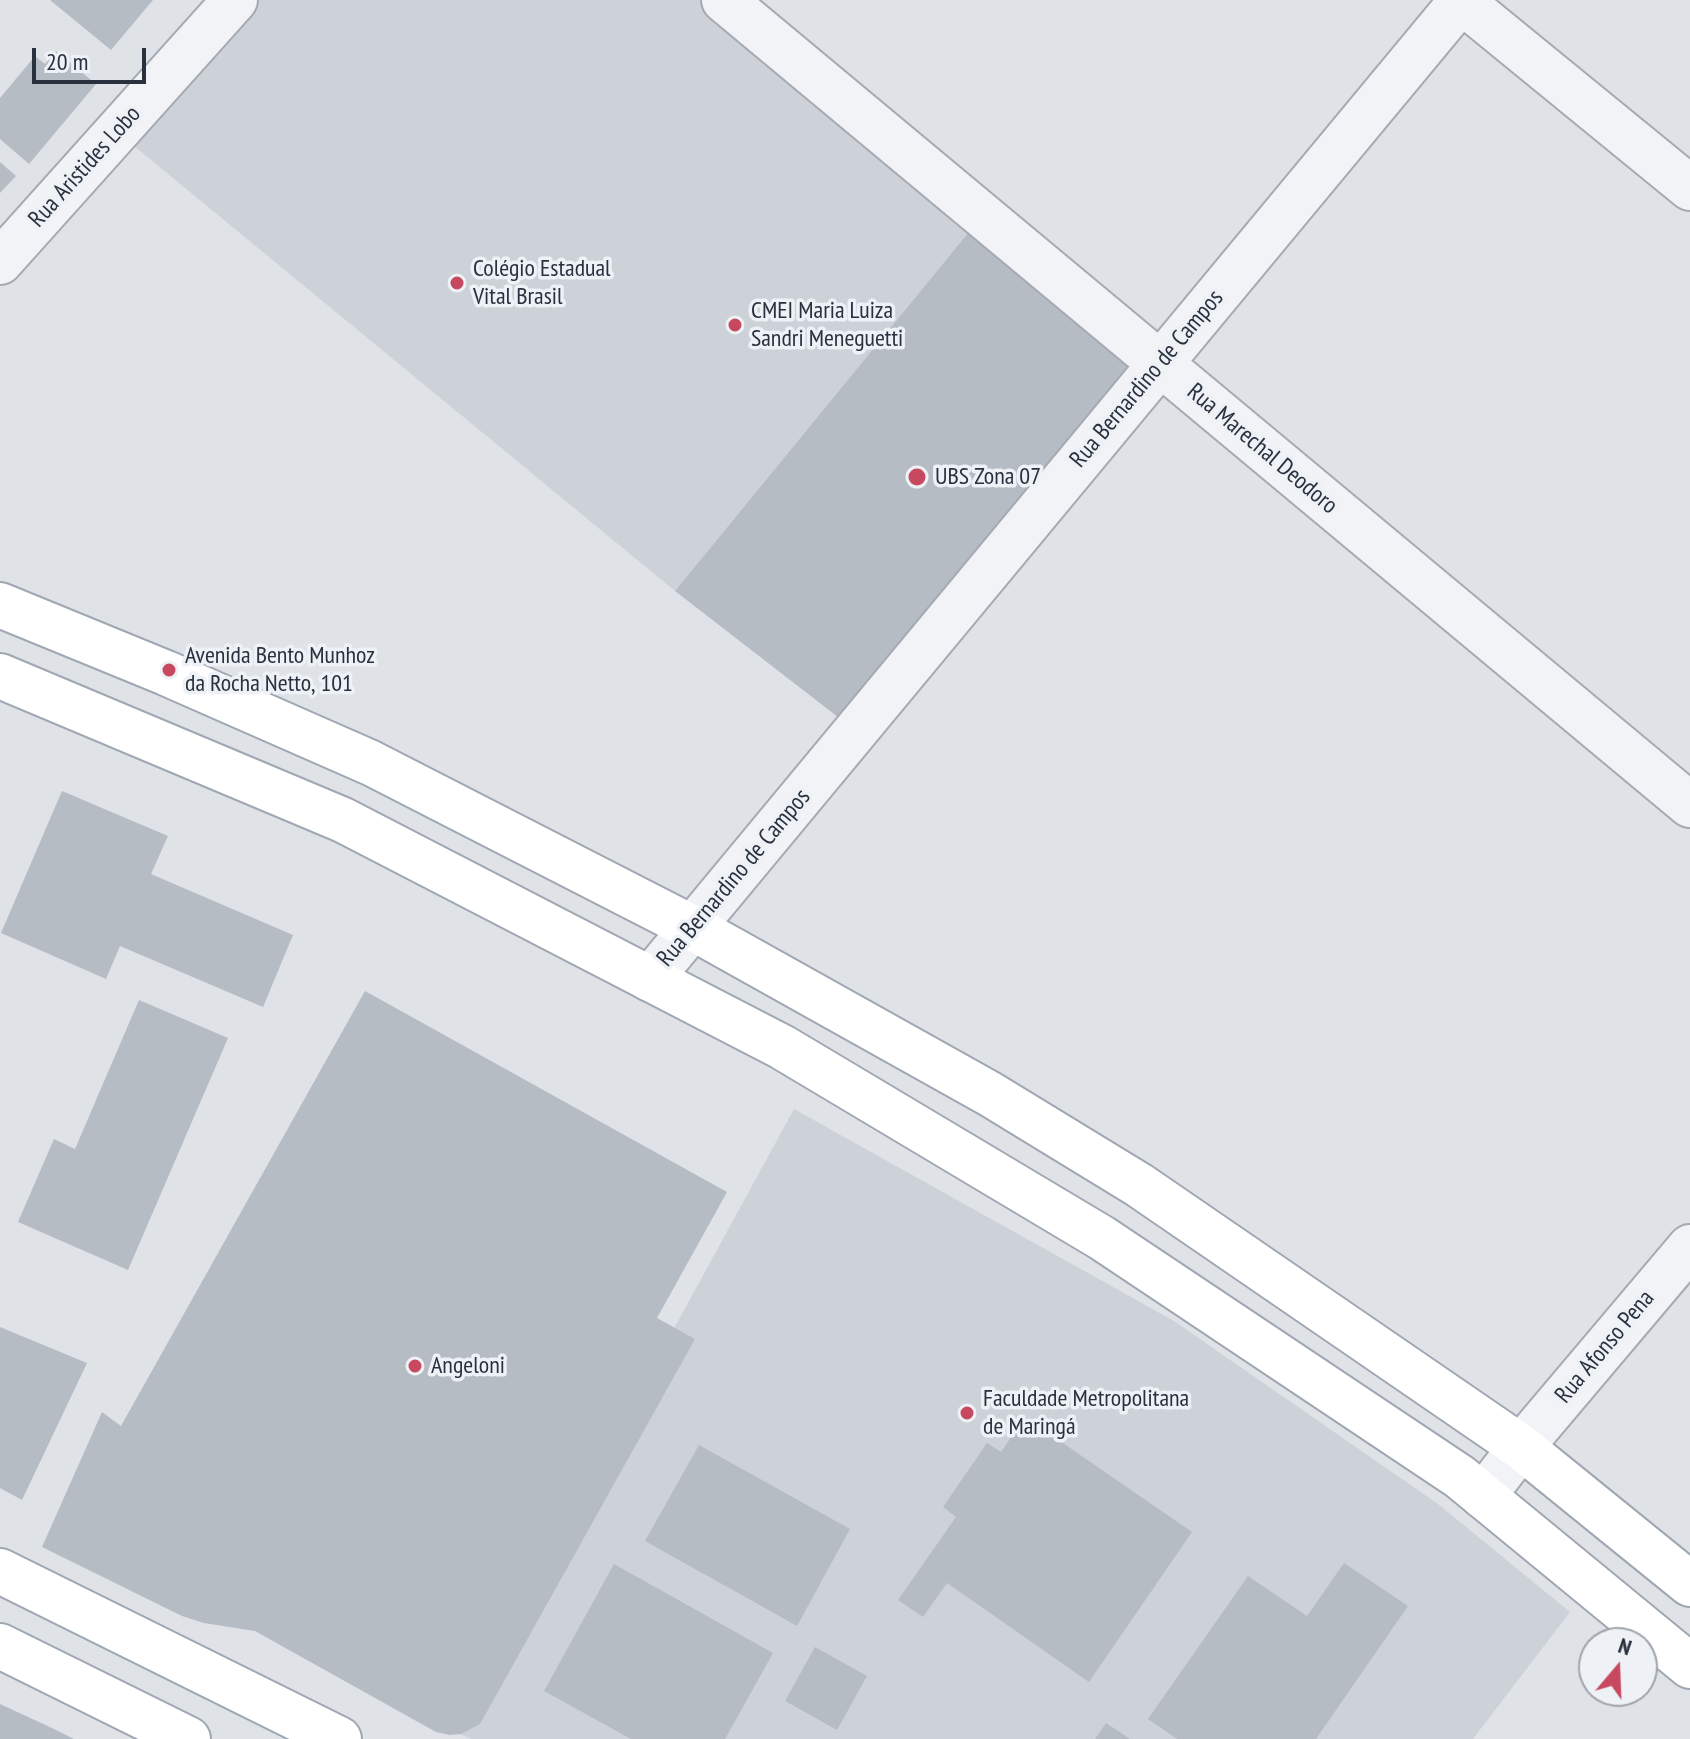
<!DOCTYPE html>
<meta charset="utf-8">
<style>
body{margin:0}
#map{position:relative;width:1690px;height:1739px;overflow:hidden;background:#dfe2e7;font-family:"PT Sans Narrow",sans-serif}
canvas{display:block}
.north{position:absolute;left:1578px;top:1627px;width:80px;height:80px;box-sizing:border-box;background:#eef1f5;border:2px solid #9fa4ac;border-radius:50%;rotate:19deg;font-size:22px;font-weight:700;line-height:32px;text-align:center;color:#29313e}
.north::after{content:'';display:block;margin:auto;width:28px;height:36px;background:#c74960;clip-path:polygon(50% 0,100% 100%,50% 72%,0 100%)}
.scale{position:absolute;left:32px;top:48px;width:114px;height:36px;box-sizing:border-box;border:4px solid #29313e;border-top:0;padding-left:10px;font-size:24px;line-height:28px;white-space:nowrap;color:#29313e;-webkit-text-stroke:6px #eef1f5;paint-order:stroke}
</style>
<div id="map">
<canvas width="1690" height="1739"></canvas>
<div class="north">N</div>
<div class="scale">20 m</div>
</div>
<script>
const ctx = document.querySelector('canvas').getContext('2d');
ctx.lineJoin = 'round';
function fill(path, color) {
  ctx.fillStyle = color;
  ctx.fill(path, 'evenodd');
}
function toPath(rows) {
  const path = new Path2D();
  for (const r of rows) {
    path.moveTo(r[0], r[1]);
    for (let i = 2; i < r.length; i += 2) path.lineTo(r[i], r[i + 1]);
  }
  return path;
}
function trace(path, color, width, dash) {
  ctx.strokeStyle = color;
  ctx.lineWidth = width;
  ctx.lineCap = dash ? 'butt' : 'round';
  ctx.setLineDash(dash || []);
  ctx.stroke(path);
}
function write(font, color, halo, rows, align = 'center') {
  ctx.font = font + ' "PT Sans Narrow",sans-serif';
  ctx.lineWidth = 7;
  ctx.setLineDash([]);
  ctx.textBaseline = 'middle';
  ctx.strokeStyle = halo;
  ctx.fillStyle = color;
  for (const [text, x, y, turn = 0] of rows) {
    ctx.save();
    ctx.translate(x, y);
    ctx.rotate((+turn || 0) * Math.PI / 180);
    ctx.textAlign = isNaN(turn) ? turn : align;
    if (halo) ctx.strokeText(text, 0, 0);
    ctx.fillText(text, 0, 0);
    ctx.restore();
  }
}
fill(toPath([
 [235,0,724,0,982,216,675,591,117,132],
 [794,1109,1174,1321,1438,1504,1570,1612,1473,1739,471,1739,454,1731]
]), '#cdd2d9');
fill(toPath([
 [50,0,153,0,111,50],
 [56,51,96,84,29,164,0,139,0,98,35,56,45,64],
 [0,162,16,176,0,193],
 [982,216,1160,363,856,731,675,591],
 [62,791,168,836,151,874,293,935,263,1007,120,946,106,979,1,933],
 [365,991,727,1192,657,1318,695,1339,480,1724,461,1734,450,1735,436,1732,255,1631,204,1623,182,1616,42,1547,102,1412,121,1426],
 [139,1000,228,1038,128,1270,18,1222,54,1139,75,1149],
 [0,1327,87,1363,22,1500,0,1488],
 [1025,1417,1192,1532,1089,1682,947,1583,923,1617,898,1600,956,1517,943,1507,987,1443,1001,1452],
 [699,1445,850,1529,797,1626,645,1541],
 [1344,1563,1408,1606,1316,1739,1177,1739,1148,1719,1248,1576,1307,1616],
 [614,1564,773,1653,725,1739,631,1739,544,1691],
 [815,1647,867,1676,837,1730,785,1701],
 [0,1704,54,1729,74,1739,0,1739],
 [1106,1723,1130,1739,1095,1739]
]), '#b6bcc4');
const minor = toPath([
 [724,0,1690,805],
 [1460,0,1690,188],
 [0,262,235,0],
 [650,979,1462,0],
 [1483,1496,1521,1447,1690,1247]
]);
const major = toPath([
 [0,605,166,673,371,763,693,928,990,1094,1139,1185,1521,1447,1690,1584],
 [0,676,343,820,782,1047,1102,1238,1460,1477,1690,1666],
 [0,1571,339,1739],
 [0,1646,188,1739]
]);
trace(minor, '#a5a9b1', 48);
trace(major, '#9fa7b2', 48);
trace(minor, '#f1f3f6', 44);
trace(major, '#fff', 44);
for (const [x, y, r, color] of [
 [457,283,8,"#c74960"],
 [735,325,8,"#c74960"],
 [917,477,10,"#c74960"],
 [169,670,8,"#c74960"],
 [415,1366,8,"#c74960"],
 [967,1413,8,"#c74960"]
]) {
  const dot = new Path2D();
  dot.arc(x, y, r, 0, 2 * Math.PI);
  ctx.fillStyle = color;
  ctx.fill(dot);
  trace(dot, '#eef1f5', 3);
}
write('24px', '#29313e', '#eef1f5', [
 ["Rua Aristides Lobo",85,167,-48],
 ["Rua Bernardino de Campos",1147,379,-50],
 ["Rua Marechal Deodoro",1262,449,40],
 ["Rua Bernardino de Campos",734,878,-50],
 ["Rua Afonso Pena",1605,1347,-50]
]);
write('24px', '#29313e', '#eef1f5', [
 ["Colégio Estadual",473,269],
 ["Vital Brasil",473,297],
 ["CMEI Maria Luiza",751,311],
 ["Sandri Meneguetti",751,339],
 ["UBS Zona 07",935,477],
 ["Avenida Bento Munhoz",185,656],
 ["da Rocha Netto, 101",185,684],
 ["Angeloni",431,1366],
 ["Faculdade Metropolitana",983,1399],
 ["de Maringá",983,1427]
], 'left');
</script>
